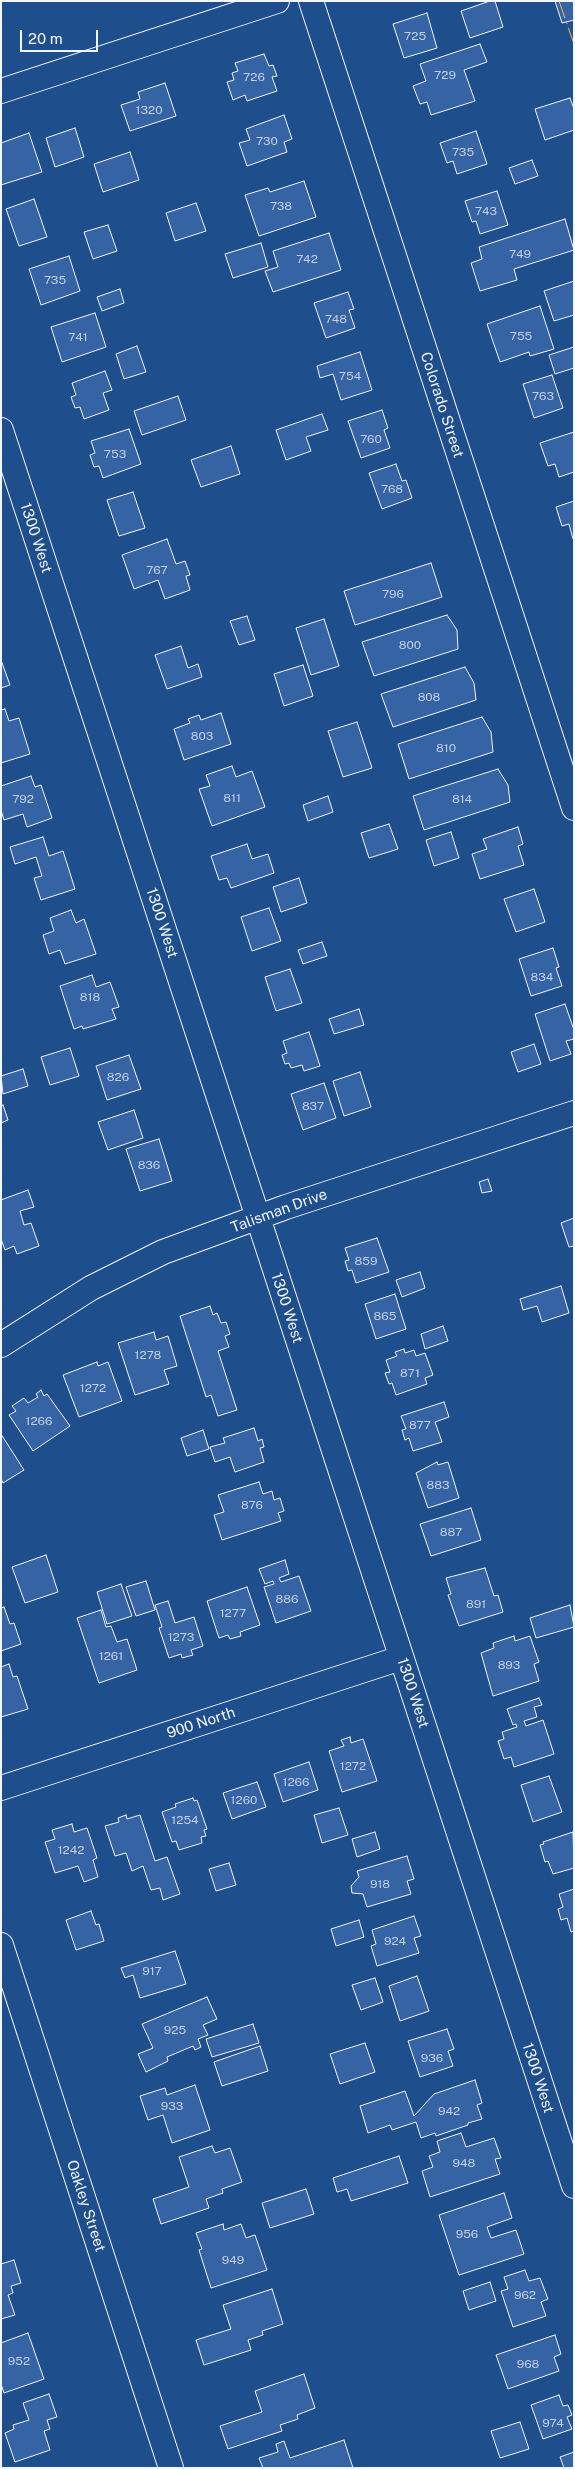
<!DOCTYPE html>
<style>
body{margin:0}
#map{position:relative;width:575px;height:2469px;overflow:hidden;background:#1f4e8c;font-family:"Public Sans",sans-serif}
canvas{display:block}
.frame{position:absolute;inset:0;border:2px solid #f2f6ff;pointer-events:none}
.scale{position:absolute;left:20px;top:30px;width:78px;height:22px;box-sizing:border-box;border:2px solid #f2f6ff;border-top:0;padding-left:6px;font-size:15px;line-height:18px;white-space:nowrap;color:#f2f6ff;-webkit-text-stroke:4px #1f4e8c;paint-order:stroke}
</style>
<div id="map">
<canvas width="575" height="2469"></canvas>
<div class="frame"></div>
<div class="scale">20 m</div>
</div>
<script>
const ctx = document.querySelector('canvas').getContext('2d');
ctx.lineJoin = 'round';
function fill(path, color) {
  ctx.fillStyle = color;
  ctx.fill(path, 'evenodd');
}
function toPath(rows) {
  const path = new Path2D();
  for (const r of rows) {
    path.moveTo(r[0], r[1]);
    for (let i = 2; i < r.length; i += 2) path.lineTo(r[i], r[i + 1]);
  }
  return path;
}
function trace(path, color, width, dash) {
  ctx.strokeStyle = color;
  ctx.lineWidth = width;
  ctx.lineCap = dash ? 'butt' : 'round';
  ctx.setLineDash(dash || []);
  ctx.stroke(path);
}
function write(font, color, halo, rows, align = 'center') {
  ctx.font = font + ' "Public Sans",sans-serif';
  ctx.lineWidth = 4;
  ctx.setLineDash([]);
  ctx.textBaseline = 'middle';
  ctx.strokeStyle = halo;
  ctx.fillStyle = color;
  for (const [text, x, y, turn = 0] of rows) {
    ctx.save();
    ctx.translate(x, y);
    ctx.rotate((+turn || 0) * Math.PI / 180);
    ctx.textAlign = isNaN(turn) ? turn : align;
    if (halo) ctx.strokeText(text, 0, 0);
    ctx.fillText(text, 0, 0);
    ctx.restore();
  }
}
const building = toPath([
 [490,1,495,1,503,27,470,38,461,11,490,1],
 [555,1,574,1,574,20,562,23,555,1],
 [427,13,437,48,404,58,393,24,427,13],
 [480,44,487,62,464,70,475,101,431,115,427,102,420,104,413,86,426,81,420,64,480,44],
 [264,54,269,66,273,65,277,76,272,77,277,91,247,101,245,95,233,100,227,82,234,80,232,73,238,71,235,63,264,54],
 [165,83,176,116,130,131,121,105,140,99,138,92,165,83],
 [570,98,574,109,574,130,545,140,535,109,570,98],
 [284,115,292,139,284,142,287,152,247,166,239,143,250,140,246,129,284,115],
 [75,128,84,157,55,167,46,138,75,128],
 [476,131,487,164,457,174,453,161,447,163,440,143,476,131],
 [29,133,42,172,1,185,1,143,29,133],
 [130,152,139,180,103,192,94,164,130,152],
 [532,160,538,176,515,184,509,168,532,160],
 [304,181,316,217,259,236,245,195,268,188,270,192,304,181],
 [497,191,508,225,480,234,476,221,472,222,465,201,497,191],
 [34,199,47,237,19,246,6,209,34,199],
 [196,203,206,231,175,241,166,213,196,203],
 [565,219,574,250,514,269,517,280,480,291,471,263,482,259,479,247,565,219],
 [108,225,117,251,93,259,84,232,108,225],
 [329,233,341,270,273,292,265,271,278,267,273,251,329,233],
 [261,243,268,267,233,278,225,254,261,243],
 [69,256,80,291,41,305,29,269,69,256],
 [574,281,574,315,554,321,544,291,574,281],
 [120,289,124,303,102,311,97,297,120,289],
 [348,292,354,309,349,310,355,328,326,338,314,303,348,292],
 [540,306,554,349,530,356,529,352,500,362,487,324,540,306],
 [95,313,106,347,62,362,51,327,95,313],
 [137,346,146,372,124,379,116,354,137,346],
 [574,347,574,368,555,374,549,355,574,347],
 [360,352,372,390,341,400,333,374,320,378,317,366,360,352],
 [105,371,112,390,103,393,109,410,84,419,80,407,75,408,71,397,76,395,72,383,105,371],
 [552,375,563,408,534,418,523,384,552,375],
 [178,396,186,420,142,435,134,411,178,396],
 [382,410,388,428,384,430,390,448,361,458,348,421,382,410],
 [322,414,328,430,306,437,311,451,286,460,276,430,322,414],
 [129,429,141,464,103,478,99,466,94,467,90,455,95,453,91,441,129,429],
 [574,432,574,472,559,477,555,464,548,466,540,443,574,432],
 [231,446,240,474,201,487,191,460,231,446],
 [396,464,402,481,406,480,412,498,382,509,369,473,396,464],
 [133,492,145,528,119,536,107,500,133,492],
 [574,501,574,539,573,539,569,524,562,526,556,507,574,501],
 [167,539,176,564,185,561,190,575,186,576,190,590,165,599,158,580,134,589,122,555,167,539],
 [431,563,442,597,355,625,344,591,431,563],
 [447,615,457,630,458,649,374,676,362,642,447,615],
 [247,616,255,640,239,645,230,621,247,616],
 [324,619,339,666,311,675,296,628,324,619],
 [181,646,188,668,198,664,202,677,167,689,155,655,181,646],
 [1,660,10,685,1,688,1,660],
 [303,665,313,696,284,706,274,674,303,665],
 [465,667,474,683,476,700,393,727,381,694,465,667],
 [5,709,9,721,19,718,30,754,1,763,1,710,5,709],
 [221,713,231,744,184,760,174,729,190,723,188,719,199,715,201,720,221,713],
 [482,717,491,732,493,752,409,779,398,744,482,717],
 [357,722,372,768,343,777,328,731,357,722],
 [232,766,236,777,252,771,265,807,212,826,199,789,210,786,206,775,232,766],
 [498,769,508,785,510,802,424,830,413,796,498,769],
 [31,776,35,787,41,785,52,818,27,827,23,814,4,820,1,810,1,786,31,776],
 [328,796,333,812,308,821,303,805,328,796],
 [389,824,398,849,369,858,361,833,389,824],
 [518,827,523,844,518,846,524,865,480,879,472,854,487,849,483,839,518,827],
 [451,832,459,858,434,866,426,840,451,832],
 [43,837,49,856,63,851,75,889,41,900,34,878,42,876,36,857,15,864,10,847,43,837],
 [247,844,252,859,268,854,274,873,231,888,227,878,219,880,211,856,247,844],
 [299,878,307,903,281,912,273,887,299,878],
 [534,889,545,922,516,932,504,899,534,889],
 [269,908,281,941,252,951,241,917,269,908],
 [71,910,76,923,84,919,96,954,65,964,60,950,49,954,43,935,54,931,50,918,71,910],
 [322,942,327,956,303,964,298,950,322,942],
 [553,948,559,967,556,968,562,986,531,996,519,959,553,948],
 [290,969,302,1003,276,1011,265,977,290,969],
 [92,975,96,987,110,982,119,1007,112,1009,116,1019,83,1029,82,1026,74,1029,60,986,92,975],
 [565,1004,574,1030,574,1039,566,1041,571,1054,550,1061,535,1014,565,1004],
 [359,1009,364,1025,334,1034,329,1019,359,1009],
 [309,1032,320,1066,304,1071,302,1065,291,1068,289,1063,285,1064,282,1055,287,1053,283,1041,309,1032],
 [534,1044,541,1064,518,1072,511,1052,534,1044],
 [70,1048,79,1076,50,1085,41,1057,70,1048],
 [129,1055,141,1089,107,1100,96,1066,129,1055],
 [23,1069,28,1086,3,1094,1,1076,23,1069],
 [360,1072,371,1107,344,1116,333,1081,360,1072],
 [324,1083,336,1118,303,1130,291,1094,324,1083],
 [3,1105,8,1120,1,1123,1,1106,3,1105],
 [134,1110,143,1138,108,1150,98,1122,134,1110],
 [159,1139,172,1181,140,1191,126,1149,159,1139],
 [488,1179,492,1191,482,1193,479,1182,488,1179],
 [28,1190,34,1207,20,1211,24,1225,31,1223,39,1246,17,1254,14,1246,5,1250,1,1239,1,1200,28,1190],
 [574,1218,574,1246,569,1247,561,1223,574,1218],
 [377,1238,389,1272,356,1283,352,1270,348,1271,345,1261,349,1260,345,1248,377,1238],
 [420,1272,425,1288,402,1297,396,1280,420,1272],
 [561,1286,569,1313,542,1322,537,1306,523,1310,520,1299,561,1286],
 [395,1294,406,1329,376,1339,365,1304,395,1294],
 [210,1306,213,1315,217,1313,221,1323,226,1322,230,1334,225,1336,229,1347,218,1351,237,1410,218,1416,211,1395,206,1397,180,1316,210,1306],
 [443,1326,448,1341,425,1349,421,1334,443,1326],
 [154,1332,156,1340,168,1336,177,1366,164,1370,169,1384,135,1395,118,1343,154,1332],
 [404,1349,405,1353,414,1350,416,1356,425,1353,433,1375,425,1378,427,1384,396,1395,392,1383,389,1384,385,1373,390,1372,386,1360,397,1356,395,1352,404,1349],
 [97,1362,98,1366,108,1362,122,1401,79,1417,63,1375,97,1362],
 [41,1390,44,1396,47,1394,70,1426,33,1451,9,1415,16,1411,12,1406,24,1398,28,1403,38,1397,36,1394,41,1390],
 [444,1402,449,1417,435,1422,442,1442,413,1451,409,1438,405,1440,402,1430,406,1429,401,1416,444,1402],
 [254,1428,258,1441,262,1439,264,1447,260,1448,264,1462,235,1472,230,1457,215,1462,210,1447,225,1443,223,1438,254,1428],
 [203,1430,209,1449,187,1456,181,1438,203,1430],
 [1,1434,24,1470,3,1483,1,1479,1,1434],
 [437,1462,438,1465,448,1462,459,1498,428,1508,416,1473,437,1462],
 [259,1482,263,1494,272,1491,274,1500,280,1498,284,1511,278,1513,281,1521,222,1540,214,1515,224,1512,218,1495,259,1482],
 [471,1508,481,1540,431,1556,420,1524,471,1508],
 [46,1555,58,1592,25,1603,12,1567,46,1555],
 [285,1560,289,1574,279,1578,281,1582,299,1576,311,1611,276,1623,264,1587,274,1584,273,1581,265,1584,259,1569,285,1560],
 [485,1568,494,1596,498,1595,503,1612,459,1626,448,1595,451,1594,446,1578,485,1568],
 [146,1581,155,1610,136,1616,126,1587,146,1581],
 [121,1584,132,1616,107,1624,97,1592,121,1584],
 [247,1587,260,1625,240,1632,241,1636,230,1639,228,1635,219,1638,207,1601,247,1587],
 [168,1601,175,1623,194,1617,203,1646,191,1650,193,1655,182,1658,181,1654,169,1658,159,1628,162,1627,155,1605,168,1601],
 [570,1605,574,1627,536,1638,530,1618,570,1605],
 [4,1607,10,1624,14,1623,21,1644,1,1651,1,1608,4,1607],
 [101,1610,106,1627,111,1626,117,1642,127,1639,137,1670,99,1683,77,1618,101,1610],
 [514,1636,515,1641,530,1636,539,1662,534,1664,539,1681,493,1696,481,1653,494,1648,493,1643,514,1636],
 [9,1664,13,1677,17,1676,28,1709,1,1717,1,1667,9,1664],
 [539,1698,542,1705,534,1707,537,1717,524,1721,526,1726,543,1720,554,1754,514,1767,511,1757,504,1759,498,1741,504,1739,502,1732,517,1727,516,1724,513,1725,507,1709,539,1698],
 [350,1737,351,1743,363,1739,377,1781,342,1792,329,1751,344,1746,341,1740,350,1737],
 [309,1762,318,1790,283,1802,274,1774,309,1762],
 [549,1776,562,1812,533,1822,521,1785,549,1776],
 [257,1782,266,1807,232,1819,223,1793,257,1782],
 [193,1798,194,1801,197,1800,207,1829,204,1830,206,1836,201,1837,202,1843,179,1850,176,1841,172,1842,162,1812,176,1807,175,1804,193,1798],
 [339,1808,348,1835,322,1843,314,1815,339,1808],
 [126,1815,127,1819,140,1815,155,1861,167,1857,180,1894,163,1900,160,1888,151,1890,143,1866,132,1871,126,1853,115,1856,105,1826,119,1822,118,1818,126,1815],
 [72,1824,74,1832,87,1828,97,1858,93,1860,98,1877,84,1882,78,1866,55,1873,45,1842,55,1839,52,1830,72,1824],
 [375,1832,380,1849,357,1857,352,1839,375,1832],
 [573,1832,574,1868,553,1874,548,1861,545,1862,540,1845,544,1844,543,1842,573,1832],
 [407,1856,414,1879,407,1881,411,1894,367,1907,363,1894,352,1893,351,1886,359,1877,357,1871,407,1856],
 [229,1863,236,1885,216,1891,209,1869,229,1863],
 [574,1889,574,1931,571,1932,567,1918,561,1920,558,1909,563,1907,559,1894,574,1889],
 [91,1911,96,1925,99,1924,104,1941,76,1950,66,1920,91,1911],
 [414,1916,421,1936,414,1938,419,1953,377,1966,371,1946,376,1944,372,1930,414,1916],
 [359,1920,364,1937,336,1946,331,1929,359,1920],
 [175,1951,186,1984,140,1998,133,1975,125,1978,121,1968,175,1951],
 [417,1976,429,2011,400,2021,389,1986,417,1976],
 [375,1978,383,2002,361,2010,352,1985,375,1978],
 [207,1997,217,2019,203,2025,208,2035,198,2039,201,2047,195,2050,193,2046,167,2057,168,2061,146,2072,138,2054,153,2048,142,2024,207,1997],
 [253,2024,259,2043,212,2057,206,2039,253,2024],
 [447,2029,454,2049,448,2051,453,2066,420,2077,408,2041,447,2029],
 [365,2043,375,2072,340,2084,330,2054,365,2043],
 [260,2046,268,2071,222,2086,214,2062,260,2046],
 [475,2080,482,2103,477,2105,482,2119,468,2123,468,2125,436,2136,435,2133,421,2138,416,2122,392,2130,390,2125,368,2133,360,2106,405,2091,414,2116,434,2094,475,2080],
 [195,2085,210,2130,172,2143,163,2115,148,2120,140,2096,165,2088,167,2095,195,2085],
 [461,2133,466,2147,494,2138,501,2158,495,2159,500,2174,430,2197,422,2171,433,2167,429,2156,440,2152,437,2141,461,2133],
 [212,2146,215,2153,230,2148,242,2182,222,2189,223,2193,206,2199,209,2208,161,2224,153,2199,189,2187,179,2157,212,2146],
 [399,2156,408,2183,351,2201,347,2189,337,2192,333,2178,399,2156],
 [306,2189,314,2214,270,2228,262,2203,306,2189],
 [504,2193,512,2218,487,2227,491,2238,516,2230,524,2254,459,2275,439,2215,504,2193],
 [223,2224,224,2230,241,2224,246,2238,255,2235,267,2270,211,2288,199,2250,202,2249,196,2233,223,2224],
 [14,2260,21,2283,11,2286,13,2293,8,2295,15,2315,1,2319,1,2264,14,2260],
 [525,2270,529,2281,540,2278,548,2299,541,2302,546,2316,513,2327,501,2291,508,2289,504,2277,525,2270],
 [490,2282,496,2301,469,2310,463,2291,490,2282],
 [272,2289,283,2324,262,2331,263,2335,248,2340,251,2350,204,2365,196,2340,231,2329,223,2305,272,2289],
 [28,2333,44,2379,4,2393,1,2384,1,2343,28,2333],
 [555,2335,561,2354,554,2357,559,2371,508,2389,496,2355,555,2335],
 [304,2374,315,2408,297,2415,298,2419,280,2425,282,2431,228,2449,220,2426,262,2412,255,2391,304,2374],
 [49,2394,57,2417,47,2420,50,2429,44,2431,50,2450,15,2462,5,2433,14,2429,13,2425,29,2420,23,2403,49,2394],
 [559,2395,563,2406,568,2405,572,2415,567,2417,572,2429,543,2439,531,2405,559,2395],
 [520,2422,529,2449,500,2458,491,2431,520,2422],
 [344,2440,353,2468,263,2468,259,2458,278,2452,276,2444,284,2441,290,2458,344,2440],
 [574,2452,574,2468,564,2468,560,2457,574,2452]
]);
fill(building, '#3563a3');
trace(building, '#f2f6ff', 1);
const street = toPath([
 [311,1,574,808],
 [1,91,277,1],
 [1,430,574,2186],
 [1,1345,91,1288,163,1252,286,1207,574,1113],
 [1,1788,401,1658],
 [1,1945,171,2468]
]);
trace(street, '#f2f6ff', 26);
trace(street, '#1f4e8c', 24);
trace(toPath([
 [559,1,574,44]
]), '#ffb74d', 1, [18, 4, 2.5, 4]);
write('12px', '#c3d1e8', null, [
 ["725",415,36],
 ["729",445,75],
 ["726",254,77],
 ["1320",149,110],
 ["730",267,141],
 ["735",463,152],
 ["738",281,206],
 ["743",486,211],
 ["749",520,254],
 ["742",307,259],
 ["735",55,280],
 ["748",336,319],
 ["755",521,336],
 ["741",78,337],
 ["754",350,376],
 ["763",543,396],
 ["760",371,439],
 ["753",115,454],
 ["768",392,489],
 ["767",157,570],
 ["796",393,594],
 ["800",410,645],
 ["808",429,697],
 ["803",202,736],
 ["810",446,748],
 ["811",232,798],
 ["792",23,799],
 ["814",462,799],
 ["834",542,977],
 ["818",90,997],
 ["826",118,1077],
 ["837",313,1106],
 ["836",149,1165],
 ["859",366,1261],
 ["865",385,1316],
 ["1278",148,1355],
 ["871",410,1373],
 ["1272",93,1388],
 ["1266",39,1421],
 ["877",420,1425],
 ["883",438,1485],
 ["876",252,1505],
 ["887",451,1532],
 ["886",287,1599],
 ["891",476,1604],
 ["1277",233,1613],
 ["1273",181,1637],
 ["1261",111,1656],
 ["893",509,1665],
 ["1272",353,1766],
 ["1266",296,1782],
 ["1260",244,1800],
 ["1254",185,1820],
 ["1242",71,1850],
 ["918",380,1884],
 ["924",395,1941],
 ["917",152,1971],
 ["925",175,2030],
 ["936",432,2058],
 ["933",172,2106],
 ["942",449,2111],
 ["948",464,2163],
 ["956",467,2234],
 ["949",233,2260],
 ["962",525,2295],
 ["952",19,2361],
 ["968",528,2364],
 ["974",553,2423]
]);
write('15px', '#f2f6ff', '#1f4e8c', [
 ["Colorado Street",442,405,72],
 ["1300 West",36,538,72],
 ["1300 West",162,923,72],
 ["Talisman Drive",279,1211,-20],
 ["1300 West",287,1308,72],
 ["1300 West",413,1693,72],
 ["900 North",201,1723,-18],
 ["1300 West",538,2078,72],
 ["Oakley Street",86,2206,72]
]);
</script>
